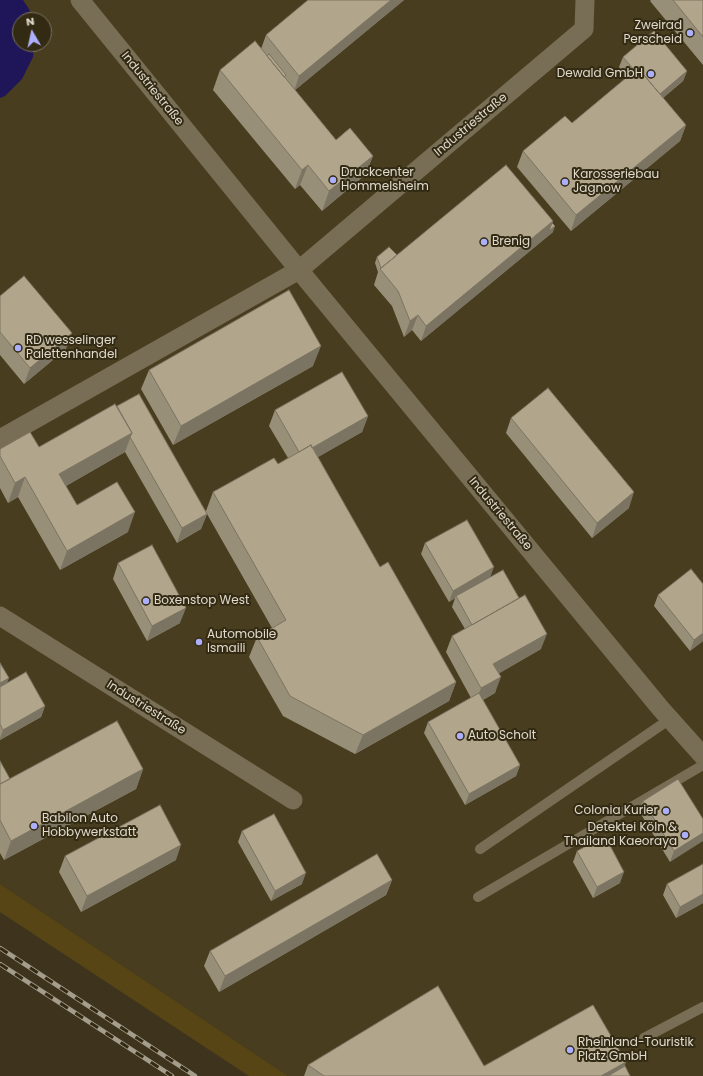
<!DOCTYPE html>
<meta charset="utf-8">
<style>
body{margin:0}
#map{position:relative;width:703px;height:1076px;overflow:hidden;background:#3e341d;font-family:Poppins,sans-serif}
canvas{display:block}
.north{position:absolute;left:12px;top:12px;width:40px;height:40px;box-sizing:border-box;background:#332a13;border:1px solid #78705d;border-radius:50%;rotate:351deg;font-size:11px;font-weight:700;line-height:16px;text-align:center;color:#e0dacd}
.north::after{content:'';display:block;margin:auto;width:14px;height:18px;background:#acaffb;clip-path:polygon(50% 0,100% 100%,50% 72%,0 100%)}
</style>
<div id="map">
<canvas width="703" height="1076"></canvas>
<div class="north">N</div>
</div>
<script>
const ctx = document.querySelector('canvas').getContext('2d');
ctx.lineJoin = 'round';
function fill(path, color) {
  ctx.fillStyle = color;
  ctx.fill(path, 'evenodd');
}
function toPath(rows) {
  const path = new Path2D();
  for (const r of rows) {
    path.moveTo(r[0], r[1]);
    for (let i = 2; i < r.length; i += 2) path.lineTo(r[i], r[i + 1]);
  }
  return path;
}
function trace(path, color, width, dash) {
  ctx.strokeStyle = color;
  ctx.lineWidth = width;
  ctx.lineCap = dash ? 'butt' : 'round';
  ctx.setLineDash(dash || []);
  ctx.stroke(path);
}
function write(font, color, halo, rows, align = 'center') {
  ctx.font = font + ' Poppins,sans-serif';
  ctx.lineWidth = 4;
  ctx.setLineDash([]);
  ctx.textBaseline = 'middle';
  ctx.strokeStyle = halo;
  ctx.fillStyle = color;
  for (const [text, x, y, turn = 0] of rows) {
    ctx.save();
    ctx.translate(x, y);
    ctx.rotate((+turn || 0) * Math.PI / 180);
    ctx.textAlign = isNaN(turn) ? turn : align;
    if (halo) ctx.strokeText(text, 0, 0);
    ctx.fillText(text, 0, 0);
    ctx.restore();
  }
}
fill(toPath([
 [0,0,703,0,703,1076,288,1076,0,884],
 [20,20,44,20,44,44,20,44]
]), '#483d1e');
fill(toPath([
 [0,884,288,1076,249,1076,0,912]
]), '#574516');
fill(toPath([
 [0,0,23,0,29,9,32,20,20,20,20,44,34,44,33,57,22,79,5,96,0,98]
]), '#1f1559');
trace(toPath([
 [480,849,670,719],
 [478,897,703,765],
 [644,1038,703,1007]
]), '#786e55', 10);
trace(toPath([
 [80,0,299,270,661,709,703,756],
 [0,439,299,270,584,29,585,0],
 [0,616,293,800]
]), '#786e55', 19);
const rail = toPath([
 [0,948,195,1076],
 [0,964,172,1076]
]);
trace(rail, '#a59d8c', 4.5);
trace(rail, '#332a13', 3, [9]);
fill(toPath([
 [308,0,404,0,295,90,336,140,373,156,365,175,322,211,300,185,295,189,213,90,220,70,261,49,266,35],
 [651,0,703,0,703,65,650,1],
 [623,57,687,71,683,81,663,98,686,125,680,141,571,231,517,167,523,151,572,123,627,77,619,67],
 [553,221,552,223,553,232,421,341,412,330,404,337,392,306,374,285,378,272,375,263,377,257,397,255],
 [0,296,66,349,24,384,0,355],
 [313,366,173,445,141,389,149,370],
 [117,406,206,511,213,492,278,464,288,458,269,426,275,410,368,416,362,432,318,457,380,567,456,682,449,701,355,754,283,716,249,657,257,637,272,628,207,514,201,529,177,543,125,452,66,486,77,505,128,532,60,570,18,497,8,503,0,488,0,449,39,447],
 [511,418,629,508,592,538,506,433],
 [425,543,541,649,499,673,495,693,483,700,520,765,516,776,465,805,424,733,428,722,471,698,446,652,452,636,465,629,452,607,455,598,449,602,421,554],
 [118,563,180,623,147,641,113,579],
 [703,584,703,641,690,651,654,606,658,595],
 [0,663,7,683,45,706,41,717,0,740],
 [0,761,10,779,143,769,136,789,4,860,0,853],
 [643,801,703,819,670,862,639,811],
 [242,831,302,884,271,901,238,842],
 [577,851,620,883,593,898,573,862],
 [65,856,176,860,81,912,59,872],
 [703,864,703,903,676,918,663,895,667,884],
 [392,880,386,895,219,992,204,966,210,951],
 [308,1065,625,1066,630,1076,304,1076]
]), '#988f78');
fill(toPath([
 [391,0,404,0,294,91,299,76],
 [687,71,683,81,652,107,656,96],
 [686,125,680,141,571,231,576,215],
 [373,156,365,175,322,211,329,191],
 [308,165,300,185,295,189,302,170],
 [553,221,549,231,555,226,553,232,421,341,426,326],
 [418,315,412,330,404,337,410,321],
 [72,333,66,349,24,384,30,368],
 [321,346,313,366,173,445,181,426],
 [368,416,362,432,295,470,300,454],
 [132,433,125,452,52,494,59,474],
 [25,477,18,497,8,503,15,483],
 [634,492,629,508,592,538,597,523],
 [135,512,128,532,60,570,67,551],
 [207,514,201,529,177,543,182,528],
 [494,567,490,578,456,596,455,598,449,602,453,591],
 [186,608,180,623,147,641,152,626],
 [703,633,703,641,690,651,694,640],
 [547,634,541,649,488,680,493,664],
 [501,677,495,693,475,704,481,688],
 [9,678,3,694,0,696,0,683],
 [456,682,449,701,355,754,363,735],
 [45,706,41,717,0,740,0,738,3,730],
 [520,765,516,776,465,805,469,794],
 [143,769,136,789,4,860,11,841],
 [703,833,703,841,670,862,674,851],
 [181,845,176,860,81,912,87,896],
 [624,872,620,883,593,898,597,887],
 [306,873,302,884,271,901,275,891],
 [392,880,386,895,219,992,225,976],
 [703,894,703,903,676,918,680,907],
 [626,1062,621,1076,601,1076]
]), '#7c7462');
const building = toPath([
 [308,0,391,0,299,76,266,35,308,0],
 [673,0,703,0,703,37,673,0],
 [654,31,687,71,660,94,638,68,635,71,623,57,654,31],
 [255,41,336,140,350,128,373,156,329,191,308,165,302,170,220,70,255,41],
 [269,54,286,75,284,77,267,56,269,54],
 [638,68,686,125,576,215,523,151,565,116,572,123,638,68],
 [506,165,553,221,426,326,418,315,410,321,398,291,380,269,506,165],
 [552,223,555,226,549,231,552,223],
 [389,247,397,255,381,268,377,257,389,247],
 [24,276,72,333,30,368,0,332,0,296,24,276],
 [289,290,321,346,181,426,149,370,289,290],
 [342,372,368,416,312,448,311,445,299,452,275,410,342,372],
 [548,388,634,492,597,523,511,418,548,388],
 [139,394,207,514,182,528,130,437,132,433,117,406,139,394],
 [115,404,132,433,59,474,77,505,117,482,135,512,67,551,25,477,15,483,0,456,0,449,30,432,39,447,115,404],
 [311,445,380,567,388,562,456,682,363,735,290,696,257,637,286,620,213,492,274,458,278,464,311,445],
 [467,520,494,567,453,591,425,543,467,520],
 [152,545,186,608,152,626,118,563,152,545],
 [691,569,703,584,703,633,694,640,658,595,691,569],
 [503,570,519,598,472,625,456,596,503,570],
 [525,595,547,634,493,664,501,677,481,688,452,636,525,595],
 [0,663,9,678,0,683,0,663],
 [26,672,45,706,3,730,0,724,0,687,26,672],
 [479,693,520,765,469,794,428,722,479,693],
 [117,721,143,769,11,841,0,820,0,784,117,721],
 [0,761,10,779,0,784,0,761],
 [678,779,703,819,703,833,674,851,643,801,678,779],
 [160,805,181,845,87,896,65,856,160,805],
 [274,814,306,873,275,891,242,831,274,814],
 [605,836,624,872,597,887,577,851,605,836],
 [377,854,392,880,225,976,210,951,377,854],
 [703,864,703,894,680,907,667,884,703,864],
 [438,986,484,1066,593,1005,626,1062,601,1076,324,1076,308,1065,438,986],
 [625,1066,630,1076,608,1076,625,1066]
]);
fill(building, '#b1a68c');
trace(building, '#7c7462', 1);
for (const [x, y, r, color] of [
 [690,33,4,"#acaffb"],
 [651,74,4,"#acaffb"],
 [333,180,4,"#acaffb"],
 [565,182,4,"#acaffb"],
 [484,242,4,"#acaffb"],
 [18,348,4,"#acaffb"],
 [146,601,4,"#acaffb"],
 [199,642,4,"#acaffb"],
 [460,736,4,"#acaffb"],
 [666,811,4,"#acaffb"],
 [34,826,4,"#acaffb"],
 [685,835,4,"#acaffb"],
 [570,1050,4,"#acaffb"]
]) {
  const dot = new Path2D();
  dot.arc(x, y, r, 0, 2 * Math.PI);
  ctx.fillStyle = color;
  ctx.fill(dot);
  trace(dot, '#332a13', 1.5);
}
write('12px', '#e0dacd', '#332a13', [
 ["Zweirad",682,26,"right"],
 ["Perscheid",682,40,"right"],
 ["Dewald GmbH",643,74,"right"],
 ["Druckcenter",341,173],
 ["Hommelsheim",341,187],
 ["Karosseriebau",573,175],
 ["Jagnow",573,189],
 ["Brenig",492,242],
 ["RD wesselinger",26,341],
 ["Palettenhandel",26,355],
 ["Boxenstop West",154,601],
 ["Automobile",207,635],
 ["Ismaili",207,649],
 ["Auto Scholt",468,736],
 ["Colonia Kurier",658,811,"right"],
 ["Babilon Auto",42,819],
 ["Hobbywerkstatt",42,833],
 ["Detektei Köln &",677,828,"right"],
 ["Thailand Kaeoraya",677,842,"right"],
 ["Rheinland-Touristik",578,1043],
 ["Platz GmbH",578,1057]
], 'left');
write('12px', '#e0dacd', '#332a13', [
 ["Industriestraße",152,89,51],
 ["Industriestraße",471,125,-40],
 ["Industriestraße",500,514,50],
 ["Industriestraße",146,708,32]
]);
</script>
